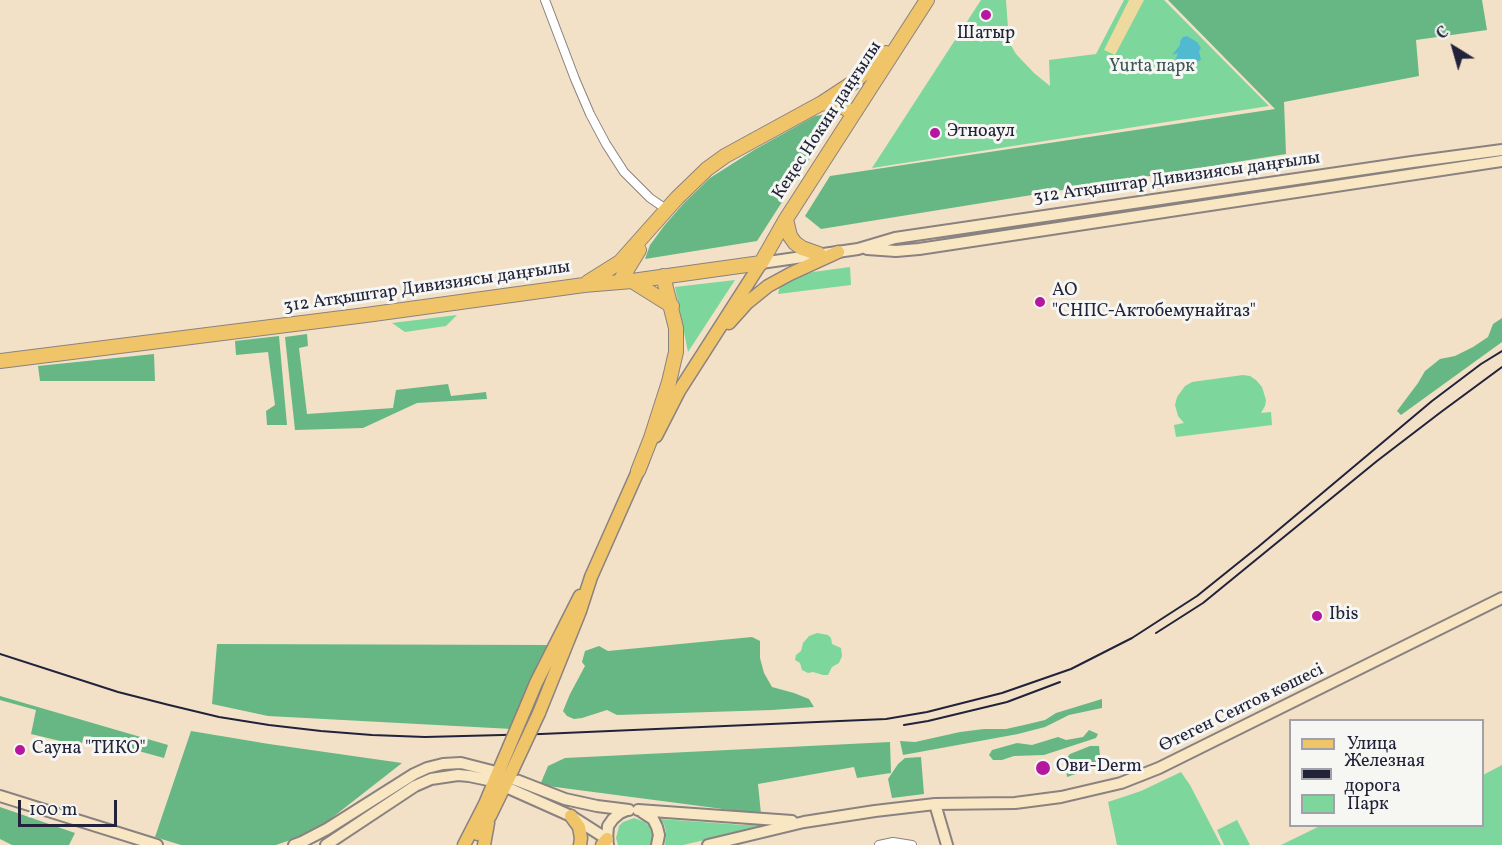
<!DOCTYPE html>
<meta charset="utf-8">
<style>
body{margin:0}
#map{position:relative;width:1502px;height:845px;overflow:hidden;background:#f2e1c7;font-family:Vollkorn,serif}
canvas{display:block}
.legend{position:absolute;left:1289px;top:719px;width:195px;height:108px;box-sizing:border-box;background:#f6f6f2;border:2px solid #a1a1a9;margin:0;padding:8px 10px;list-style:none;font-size:18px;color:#22223b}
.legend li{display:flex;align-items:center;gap:12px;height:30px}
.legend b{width:30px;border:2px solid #a1a1a9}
.north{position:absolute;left:1424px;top:18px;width:60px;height:60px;-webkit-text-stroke:4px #f6f6f2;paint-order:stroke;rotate:323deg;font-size:16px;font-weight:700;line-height:24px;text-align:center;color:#22223b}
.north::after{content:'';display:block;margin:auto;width:21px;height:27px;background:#22223b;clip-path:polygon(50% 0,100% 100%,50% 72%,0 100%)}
.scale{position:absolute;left:18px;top:800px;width:99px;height:27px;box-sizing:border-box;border:3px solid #22223b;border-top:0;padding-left:8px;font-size:18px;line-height:21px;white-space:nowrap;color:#22223b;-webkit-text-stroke:4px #f6f6f2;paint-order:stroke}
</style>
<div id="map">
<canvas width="1502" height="845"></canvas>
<ul class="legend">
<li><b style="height:8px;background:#f0c469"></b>Улица</li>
<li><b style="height:8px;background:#22223b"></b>Железная дорога</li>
<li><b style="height:16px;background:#7dd69c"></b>Парк</li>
</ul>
<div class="north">С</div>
<div class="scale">100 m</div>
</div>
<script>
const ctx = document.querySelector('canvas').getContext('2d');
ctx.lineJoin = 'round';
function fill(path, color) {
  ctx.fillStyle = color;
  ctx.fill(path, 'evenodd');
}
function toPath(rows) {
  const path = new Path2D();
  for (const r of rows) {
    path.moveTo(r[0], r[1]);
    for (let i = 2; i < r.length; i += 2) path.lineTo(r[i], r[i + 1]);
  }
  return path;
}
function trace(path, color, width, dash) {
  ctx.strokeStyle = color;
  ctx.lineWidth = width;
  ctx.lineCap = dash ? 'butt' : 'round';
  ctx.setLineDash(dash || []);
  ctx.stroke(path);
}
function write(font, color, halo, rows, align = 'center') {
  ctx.font = font + ' Vollkorn,serif';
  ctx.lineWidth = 6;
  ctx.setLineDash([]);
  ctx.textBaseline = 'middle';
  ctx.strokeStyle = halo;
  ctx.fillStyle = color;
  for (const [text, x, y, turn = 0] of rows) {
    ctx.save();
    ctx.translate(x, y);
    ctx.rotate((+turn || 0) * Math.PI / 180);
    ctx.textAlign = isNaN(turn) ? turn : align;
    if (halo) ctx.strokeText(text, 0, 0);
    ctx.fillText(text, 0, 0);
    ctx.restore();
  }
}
fill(toPath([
 [981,0,1006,0,1009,42,1016,54,1034,73,1050,86,1049,60,1096,54,1124,0,1164,0,1269,106,872,168],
 [850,267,851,285,778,294,780,285,794,278,813,272],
 [735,280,688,352,675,287],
 [457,315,446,326,405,332,392,323],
 [1243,375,1250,376,1256,380,1262,387,1266,400,1265,406,1261,413,1271,412,1272,425,1176,437,1174,425,1184,423,1178,416,1175,405,1177,397,1185,386,1192,382],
 [817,633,828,635,831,638,832,644,841,648,842,656,839,663,832,667,828,675,823,675,813,672,808,673,802,670,800,663,795,660,796,655,801,651,803,643,809,636],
 [1502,765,1502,845,1281,845,1320,826,1482,826,1483,775],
 [1181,772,1190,785,1221,845,1117,845,1108,802,1141,791],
 [634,818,645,822,649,826,653,837,650,845,618,845,616,838,619,826,623,822],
 [660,819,743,825,769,825,683,845,665,845,666,832,664,824],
 [1237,820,1250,845,1224,845,1217,830]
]), '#7dd69c');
fill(toPath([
 [1168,0,1482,0,1487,30,1416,40,1419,76,1284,102,1286,154,821,229,805,216,830,176,1275,109],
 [827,114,836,118,757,241,645,259,650,245,664,226,684,203,710,178,754,150,815,116],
 [1502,318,1502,342,1401,415,1397,411,1418,383,1425,371,1440,359,1455,356,1473,347,1488,337,1493,324],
 [307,334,308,346,299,348,307,414,393,408,396,390,448,384,451,396,486,392,487,399,417,403,363,428,295,430,285,337],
 [279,336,287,425,267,425,266,411,275,405,268,352,236,355,235,341],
 [154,354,155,381,40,381,38,366],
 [752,637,760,641,760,658,764,673,772,687,794,693,809,699,814,707,772,710,617,715,607,710,582,718,574,719,567,716,563,711,570,694,585,666,582,662,585,651,599,646,608,651],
 [217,644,548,645,512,729,268,716,212,704],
 [0,696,168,745,164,758,84,736,81,746,31,734,36,710,0,700],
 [1102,699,1102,708,1069,715,1045,727,1018,734,903,755,900,741,915,742,960,732,984,729,1006,729,1024,725,1045,720,1056,713],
 [1089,730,1098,734,1096,738,1044,755,1014,756,1002,760,993,760,989,755,992,750,1017,743,1032,745,1058,737,1066,740,1083,737],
 [191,731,269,744,402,763,324,824,302,836,276,845,181,845,155,837],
 [890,742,891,773,857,778,854,767,758,784,761,814,540,785,548,766,565,758],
 [1090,746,1099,746,1101,765,1067,777,1065,760,1070,754],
 [921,757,924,794,892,798,888,779,898,764,905,758],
 [0,807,75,833,69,845,12,845,0,839]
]), '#66b784');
fill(toPath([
 [1129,0,1144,0,1115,55,1104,50]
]), '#eeda9e');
fill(toPath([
 [1187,36,1197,42,1201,48,1199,51,1201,60,1195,63,1191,61,1188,65,1182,67,1178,65,1175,61,1178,53,1172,55,1180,45,1180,41,1183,37]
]), '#52bad0');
const street = toPath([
 [545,0,575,79,590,114,606,144,624,172,650,198,666,209],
 [879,845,893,842,912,845]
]);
const secondary = toPath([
 [867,249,896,251,919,249,1502,161],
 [761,263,858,249,895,238,1412,162,1502,150],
 [511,778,565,799,597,806,629,810],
 [506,787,571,816,607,839],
 [0,796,157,845],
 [935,804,947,845],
 [638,810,792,821],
 [642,812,653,819,657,827,659,835,657,845],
 [294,845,302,842,327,829,414,774,427,768,443,764,461,763,496,772],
 [326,845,415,786,431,779,458,775,469,776,493,781],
 [608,845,607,839,608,826,613,819,620,813,627,810],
 [708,845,804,822,875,811,935,804,1015,803,1061,797,1121,783,1159,768,1502,598]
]);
const primary = toPath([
 [729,323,747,303,768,286,790,274,838,252],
 [656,436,679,391,761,263],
 [526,707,536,683,580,596],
 [539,713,580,611,591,577,642,462],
 [571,816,579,827,581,838,580,845],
 [477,834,490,816,511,773],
 [464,845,485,804,500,768],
 [484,845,488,823],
 [602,845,607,839]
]);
const highway = toPath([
 [822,103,840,105,853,113],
 [786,219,790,236,795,243,802,248,819,254],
 [620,281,639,250],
 [632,281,672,306],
 [588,282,620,262,677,198,707,169,725,156,822,103,854,82,886,53],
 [0,361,366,315,584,285,632,281,761,263,786,219,927,0],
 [638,471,651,438,669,382,676,352,676,328,663,276]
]);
trace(street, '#8a8281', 10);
trace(secondary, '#8a8281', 14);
trace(primary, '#8a8281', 15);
trace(highway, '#8a8281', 16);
trace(street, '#fff', 8);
trace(secondary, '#f9e7c3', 10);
trace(primary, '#f0c469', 12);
trace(highway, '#f0c469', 14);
trace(toPath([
 [1156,633,1203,603,1377,461,1441,412,1502,367],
 [0,654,118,692,169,705,219,717,269,725,321,731,372,735,425,737,541,734,886,719,927,712,1002,693,1071,669,1132,638,1197,596,1258,547,1432,401,1481,364,1502,351],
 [904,725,928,721,1007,702,1060,682]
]), '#22223b', 2);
const primaryBridge = toPath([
 [500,768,526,707],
 [511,773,539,713]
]);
trace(primaryBridge, '#8a8281', 15, []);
trace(primaryBridge, '#f0c469', 12);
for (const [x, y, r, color] of [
 [986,15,6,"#b5179e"],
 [935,133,6,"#b5179e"],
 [1040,302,6,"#b5179e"],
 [1317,616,6,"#b5179e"],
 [20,750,6,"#b5179e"],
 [1043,768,8,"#b5179e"]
]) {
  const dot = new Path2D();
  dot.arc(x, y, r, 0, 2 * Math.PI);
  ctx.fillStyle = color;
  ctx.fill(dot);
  trace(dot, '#f6f6f2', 2);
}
write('18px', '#22223b', '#f6f6f2', [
 ["Шатыр",986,35,"center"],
 ["Этноаул",947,133],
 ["АО",1052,292],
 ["\"СНПС-Актобемунайгаз\"",1052,313],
 ["Ibis",1329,616],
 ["Сауна \"ТИКО\"",32,750],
 ["Ови-Derm",1056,768]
], 'left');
write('18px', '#3d5858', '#f6f6f2', [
 ["Yurta парк",1152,68]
]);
write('18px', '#22223b', '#f6f6f2', [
 ["Кеңес Нокин даңғылы",828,121,-57],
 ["312 Атқыштар Дивизиясы даңғылы",1177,179,-8],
 ["312 Атқыштар Дивизиясы даңғылы",427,288,-8],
 ["Өтеген Сеитов көшесі",1242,709,-26]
]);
</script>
